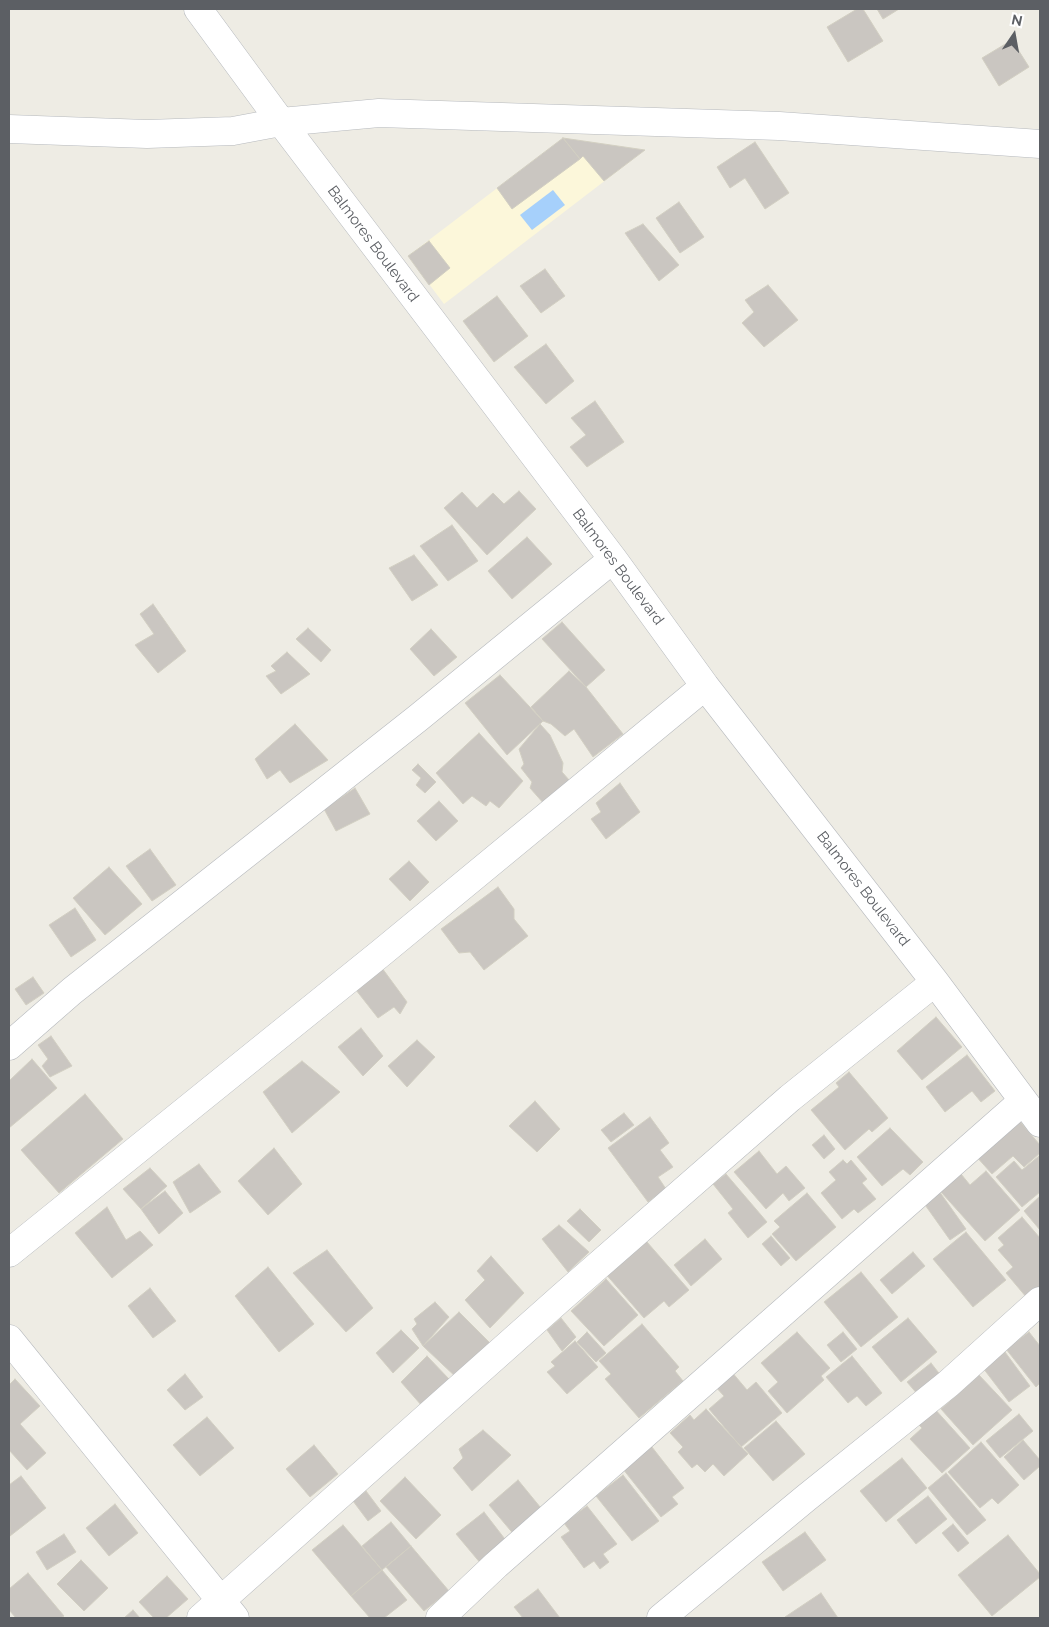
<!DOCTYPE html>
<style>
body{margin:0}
#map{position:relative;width:1049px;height:1627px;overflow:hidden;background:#eeece4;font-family:Raleway,sans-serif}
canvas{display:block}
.frame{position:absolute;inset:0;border:10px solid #5c5f64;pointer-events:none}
.north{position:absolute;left:989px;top:10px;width:50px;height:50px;-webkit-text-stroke:4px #fff;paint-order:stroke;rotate:12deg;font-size:14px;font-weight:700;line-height:20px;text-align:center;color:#5c5f64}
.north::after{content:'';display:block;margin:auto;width:18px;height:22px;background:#5c5f64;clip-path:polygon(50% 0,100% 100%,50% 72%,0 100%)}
</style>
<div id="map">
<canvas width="1049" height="1627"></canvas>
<div class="frame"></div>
<div class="north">N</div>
</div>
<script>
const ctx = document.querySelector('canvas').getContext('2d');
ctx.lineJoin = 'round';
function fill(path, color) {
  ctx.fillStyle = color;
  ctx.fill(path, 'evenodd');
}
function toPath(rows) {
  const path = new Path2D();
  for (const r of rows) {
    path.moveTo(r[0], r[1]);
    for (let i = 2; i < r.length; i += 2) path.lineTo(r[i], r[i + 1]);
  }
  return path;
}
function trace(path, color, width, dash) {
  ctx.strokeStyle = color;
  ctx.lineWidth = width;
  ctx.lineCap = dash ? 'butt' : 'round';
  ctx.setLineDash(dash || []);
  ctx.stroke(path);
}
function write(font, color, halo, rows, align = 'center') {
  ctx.font = font + ' Raleway,sans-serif';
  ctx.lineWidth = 4.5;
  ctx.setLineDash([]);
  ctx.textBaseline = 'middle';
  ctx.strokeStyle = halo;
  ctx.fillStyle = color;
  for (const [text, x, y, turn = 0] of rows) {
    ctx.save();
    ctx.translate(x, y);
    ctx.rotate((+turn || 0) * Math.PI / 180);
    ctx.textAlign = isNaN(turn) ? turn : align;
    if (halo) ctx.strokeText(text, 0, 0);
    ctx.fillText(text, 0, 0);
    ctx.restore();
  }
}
fill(toPath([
 [563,138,645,150,444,304,408,256]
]), '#fcf7da');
fill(toPath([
 [553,190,565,205,532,230,520,215]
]), '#a6d0fb');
const building = toPath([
 [857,9,863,9,883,41,848,62,827,27,857,9],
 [877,9,899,9,883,19,877,9],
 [1012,40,1029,67,999,86,982,58,1012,40],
 [563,138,580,159,512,209,497,188,563,138],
 [563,138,645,150,604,181,583,156,580,159,563,138],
 [755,142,789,193,765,209,745,178,730,188,717,167,755,142],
 [679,202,704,237,680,253,656,218,679,202],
 [643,224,679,265,659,281,625,233,643,224],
 [429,241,450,268,429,285,408,256,429,241],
 [545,269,565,296,541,313,520,286,545,269],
 [768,285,798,320,764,347,742,323,754,312,745,300,768,285],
 [497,296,528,336,494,362,463,321,497,296],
 [546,344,574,381,546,404,514,367,546,344],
 [595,401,624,442,587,467,570,447,586,435,571,418,595,401],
 [519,491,536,509,487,555,444,508,462,492,477,508,493,493,504,504,519,491],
 [452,525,478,561,448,581,420,546,452,525],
 [527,537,552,564,512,599,488,571,527,537],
 [414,555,438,585,412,601,389,568,414,555],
 [153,604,186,651,158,673,135,645,154,634,140,614,153,604],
 [562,622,605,670,586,687,542,639,562,622],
 [308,628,331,650,321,662,296,639,308,628],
 [431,629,457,657,434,676,410,649,431,629],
 [287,652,310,674,281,694,266,676,276,671,271,666,287,652],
 [569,671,586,687,623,734,593,757,574,729,565,736,551,724,543,721,531,707,569,671],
 [500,675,543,721,507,755,465,703,500,675],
 [295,724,328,760,290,783,280,770,267,779,255,759,295,724],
 [540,724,550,735,563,763,562,772,570,781,545,805,530,788,532,782,521,768,524,764,519,749,540,724],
 [479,733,523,781,499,808,490,801,486,806,472,796,463,804,436,773,479,733],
 [418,764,436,782,425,793,416,785,421,778,412,770,418,764],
 [620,783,640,812,606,839,591,819,601,812,596,803,620,783],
 [355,788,370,814,336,831,324,809,355,788],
 [439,801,458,821,436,841,417,821,439,801],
 [150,849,176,885,152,901,126,866,150,849],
 [409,861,429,882,410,901,389,879,409,861],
 [109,867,142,904,105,935,73,898,109,867],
 [498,887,514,909,514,919,528,936,484,970,470,952,459,953,441,929,498,887],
 [75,908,96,940,71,957,49,925,75,908],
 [382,968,407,1002,400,1014,394,1007,378,1018,356,990,382,968],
 [33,977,44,993,26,1005,15,989,33,977],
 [936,1017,962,1047,922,1080,897,1051,936,1017],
 [361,1028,383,1056,363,1076,338,1047,361,1028],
 [51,1036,72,1066,50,1077,42,1066,48,1059,38,1045,51,1036],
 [417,1040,435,1057,407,1087,388,1066,417,1040],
 [967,1055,995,1091,981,1102,972,1091,945,1112,926,1087,967,1055],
 [32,1059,57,1088,9,1128,9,1081,32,1059],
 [302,1061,340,1092,292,1133,263,1092,302,1061],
 [849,1072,888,1118,872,1132,869,1129,845,1150,811,1110,839,1087,836,1083,849,1072],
 [85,1094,123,1139,59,1193,21,1150,85,1094],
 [535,1101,560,1129,537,1152,509,1126,535,1101],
 [624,1113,634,1125,611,1142,601,1130,624,1113],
 [650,1117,669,1143,660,1150,673,1167,658,1177,666,1189,648,1202,608,1148,650,1117],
 [1017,1118,1040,1145,1040,1153,1024,1167,1013,1156,992,1174,975,1155,1017,1118],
 [890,1128,923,1162,910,1175,903,1169,882,1186,857,1157,890,1128],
 [824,1135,835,1149,824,1159,812,1145,824,1135],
 [274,1148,302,1184,268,1215,238,1181,274,1148],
 [759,1151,777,1174,786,1166,805,1188,789,1201,783,1193,766,1209,734,1172,759,1151],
 [1039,1156,1040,1192,1022,1207,996,1177,1014,1161,1022,1170,1039,1156],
 [843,1160,847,1164,851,1160,867,1179,862,1183,876,1199,858,1213,854,1209,842,1219,821,1193,836,1180,829,1172,843,1160],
 [199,1164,221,1192,190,1213,173,1182,199,1164],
 [150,1168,167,1186,141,1209,123,1189,150,1168],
 [986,1171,1020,1210,985,1241,941,1192,961,1174,970,1185,986,1171],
 [726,1174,767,1222,748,1238,728,1213,733,1209,713,1184,726,1174],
 [165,1191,183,1213,159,1234,141,1209,165,1191],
 [939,1191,966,1229,950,1240,923,1202,939,1191],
 [807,1193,836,1227,796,1261,772,1234,780,1227,774,1221,807,1193],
 [1040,1196,1040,1230,1024,1211,1040,1196],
 [107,1207,126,1240,140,1231,153,1245,112,1278,75,1233,107,1207],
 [580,1209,601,1230,589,1242,567,1221,580,1209],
 [1022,1217,1040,1238,1040,1286,1027,1298,1006,1273,1013,1267,998,1250,1004,1245,998,1238,1022,1217],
 [559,1225,589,1252,568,1272,542,1239,559,1225],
 [966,1232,1006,1280,973,1307,933,1259,966,1232],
 [640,1234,689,1290,669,1307,664,1301,644,1318,604,1272,640,1234],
 [771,1236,790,1258,781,1266,762,1244,771,1236],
 [705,1239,722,1259,691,1286,674,1265,705,1239],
 [327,1250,373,1308,346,1332,293,1273,327,1250],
 [913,1252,925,1266,892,1294,880,1280,913,1252],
 [491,1256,524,1293,490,1328,465,1300,485,1280,477,1271,491,1256],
 [268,1267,314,1324,279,1352,235,1296,268,1267],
 [861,1272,898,1317,861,1347,824,1302,861,1272],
 [606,1279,638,1315,604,1346,571,1311,606,1279],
 [150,1288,176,1321,153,1338,128,1306,150,1288],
 [435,1302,449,1317,423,1346,412,1329,417,1324,414,1319,435,1302],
 [459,1312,491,1344,458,1379,423,1346,459,1312],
 [561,1318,576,1337,562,1351,547,1330,561,1318],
 [908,1318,937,1352,901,1382,872,1347,908,1318],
 [642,1324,679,1367,675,1371,683,1381,639,1418,605,1379,611,1374,599,1361,642,1324],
 [401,1330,419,1348,393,1373,376,1353,401,1330],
 [587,1332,606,1353,596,1362,577,1342,587,1332],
 [797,1332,830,1368,821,1376,824,1380,787,1413,768,1391,778,1382,761,1363,797,1332],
 [843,1332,857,1349,841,1362,827,1345,843,1332],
 [1029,1332,1040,1346,1040,1383,1036,1387,1006,1349,1029,1332],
 [575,1341,598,1367,567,1394,547,1372,555,1366,551,1362,575,1341],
 [1005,1352,1030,1386,1009,1402,983,1368,1005,1352],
 [427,1356,449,1379,422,1406,401,1382,427,1356],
 [852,1356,882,1393,866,1406,857,1396,848,1403,826,1377,852,1356],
 [931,1363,942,1377,919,1396,907,1382,931,1363],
 [731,1371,747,1390,756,1382,782,1413,741,1447,709,1409,724,1396,714,1385,731,1371],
 [185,1374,203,1397,185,1410,167,1390,185,1374],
 [979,1375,1012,1410,973,1445,941,1409,979,1375],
 [15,1379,40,1406,20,1424,46,1453,27,1470,9,1450,9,1385,15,1379],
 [933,1407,970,1448,942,1473,910,1439,922,1428,916,1422,933,1407],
 [706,1409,748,1454,724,1476,713,1464,705,1472,697,1464,692,1468,678,1452,683,1447,670,1433,690,1415,694,1420,706,1409],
 [1019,1414,1033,1431,1000,1458,986,1441,1019,1414],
 [207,1417,234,1448,200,1476,173,1445,207,1417],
 [776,1421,805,1454,773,1481,744,1448,776,1421],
 [483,1430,511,1455,472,1491,453,1468,463,1458,459,1449,483,1430],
 [1023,1440,1040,1460,1040,1466,1024,1480,1004,1457,1023,1440],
 [648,1442,684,1488,672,1497,678,1504,661,1517,619,1464,648,1442],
 [981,1442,1019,1485,998,1504,992,1498,980,1508,948,1472,981,1442],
 [314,1445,338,1474,310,1497,286,1469,314,1445],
 [902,1458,927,1488,886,1522,860,1491,902,1458],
 [946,1473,986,1520,967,1535,928,1488,946,1473],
 [623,1475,659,1521,632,1541,596,1496,623,1475],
 [21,1476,46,1508,10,1536,9,1485,21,1476],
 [405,1477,441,1515,416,1539,380,1501,405,1477],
 [518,1480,545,1513,516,1537,489,1505,518,1480],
 [366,1491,381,1511,368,1521,353,1501,366,1491],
 [928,1496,947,1519,916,1544,897,1520,928,1496],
 [115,1504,138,1533,109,1556,86,1528,115,1504],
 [587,1506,617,1544,603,1554,609,1562,600,1569,594,1561,584,1568,561,1537,570,1531,564,1523,587,1506],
 [484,1512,508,1543,482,1565,456,1534,484,1512],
 [391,1522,411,1546,382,1570,362,1546,391,1522],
 [953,1524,969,1543,958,1552,942,1533,953,1524],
 [343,1525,382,1570,351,1596,312,1550,343,1525],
 [805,1532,826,1560,783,1591,762,1562,805,1532],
 [64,1534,76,1552,47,1570,36,1552,64,1534],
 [1008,1535,1040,1574,1040,1577,992,1616,958,1575,1008,1535],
 [411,1546,449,1591,424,1611,386,1567,411,1546],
 [81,1560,108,1588,84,1611,57,1584,81,1560],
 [382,1570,407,1600,384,1618,370,1618,351,1596,382,1570],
 [28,1573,64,1616,61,1618,16,1618,9,1610,9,1589,28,1573],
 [167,1576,188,1599,166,1618,154,1618,139,1602,167,1576],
 [538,1589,560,1618,523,1618,514,1607,538,1589],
 [821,1593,838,1618,785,1618,785,1617,821,1593],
 [133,1610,140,1618,124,1618,133,1610]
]);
fill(building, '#cac6c1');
trace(building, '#d2cfc2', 1);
const minor = toPath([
 [198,9,281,122,613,559,705,686,935,982,1040,1123],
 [9,129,147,134,233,131,281,122,379,113,779,126,1040,144],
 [9,1046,72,991,418,718,613,559],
 [9,1253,381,953,705,686],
 [9,1339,235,1618],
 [201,1618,562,1297,790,1098,935,982],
 [440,1618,496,1565,1023,1101],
 [661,1618,806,1498,948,1384,1040,1301]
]);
trace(minor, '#b6b9bd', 29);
trace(minor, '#fff', 28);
write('15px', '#5c5f64', '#fff', [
 ["Balmores Boulevard",373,244,53],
 ["Balmores Boulevard",618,567,53],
 ["Balmores Boulevard",863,889,52]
]);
</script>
